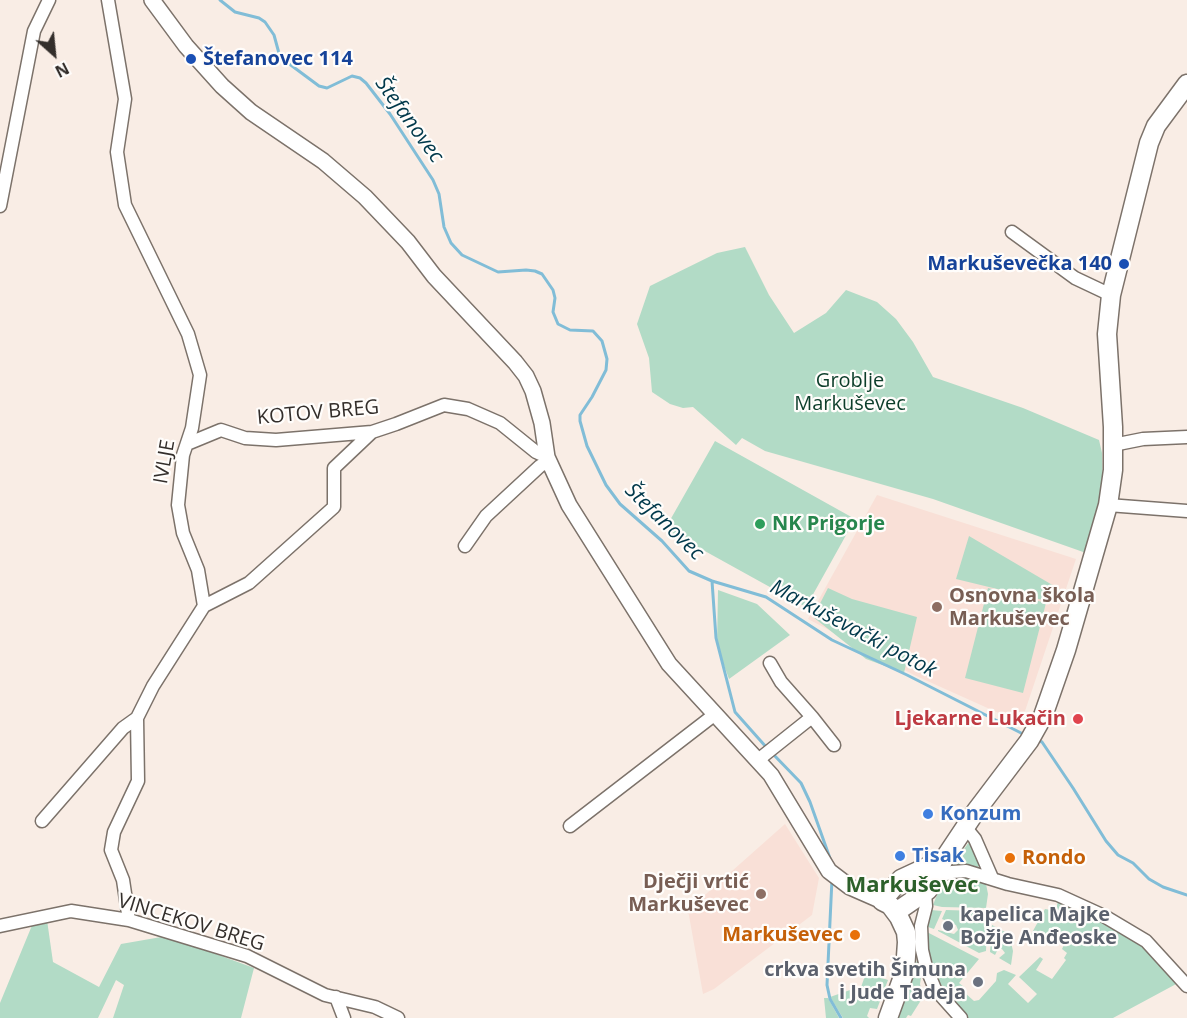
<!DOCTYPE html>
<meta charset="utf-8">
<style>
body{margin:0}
#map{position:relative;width:1187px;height:1018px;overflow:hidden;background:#f9ede5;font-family:"Open Sans",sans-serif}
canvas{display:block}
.north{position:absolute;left:24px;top:24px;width:60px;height:60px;-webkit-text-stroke:4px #fffdfb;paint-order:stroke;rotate:153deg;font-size:16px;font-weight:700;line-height:24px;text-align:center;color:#332e2b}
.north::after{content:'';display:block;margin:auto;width:21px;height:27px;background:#332e2b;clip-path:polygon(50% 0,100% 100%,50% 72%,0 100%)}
</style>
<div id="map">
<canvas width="1187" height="1018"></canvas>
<div class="north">N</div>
</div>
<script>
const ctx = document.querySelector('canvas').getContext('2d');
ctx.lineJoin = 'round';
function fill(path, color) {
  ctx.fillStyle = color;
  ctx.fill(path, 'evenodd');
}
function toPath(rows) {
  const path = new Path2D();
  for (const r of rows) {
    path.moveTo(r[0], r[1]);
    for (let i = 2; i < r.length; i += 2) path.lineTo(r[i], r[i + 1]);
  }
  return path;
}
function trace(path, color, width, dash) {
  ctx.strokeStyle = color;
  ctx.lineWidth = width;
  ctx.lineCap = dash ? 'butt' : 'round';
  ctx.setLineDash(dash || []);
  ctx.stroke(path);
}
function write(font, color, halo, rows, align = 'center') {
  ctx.font = font + ' "Open Sans",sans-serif';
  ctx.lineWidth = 4.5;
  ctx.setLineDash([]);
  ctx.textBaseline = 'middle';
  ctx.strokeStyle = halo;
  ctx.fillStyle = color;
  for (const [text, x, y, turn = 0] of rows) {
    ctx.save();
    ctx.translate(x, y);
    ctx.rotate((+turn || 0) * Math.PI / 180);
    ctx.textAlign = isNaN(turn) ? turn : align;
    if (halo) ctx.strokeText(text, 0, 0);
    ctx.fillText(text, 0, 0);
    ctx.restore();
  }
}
fill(toPath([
 [877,495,1076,559,1021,723,914,675,808,619],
 [785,824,819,878,812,915,714,989,703,994,688,910]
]), '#f9e0d7');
fill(toPath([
 [745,247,769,295,794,333,826,313,846,290,877,302,896,319,913,342,933,377,1023,408,1099,440,1102,453,1103,488,1086,553,933,499,765,451,742,438,736,445,693,407,683,408,670,404,652,392,649,358,637,324,650,286,717,253],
 [715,441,855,519,806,607,665,529],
 [969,536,1066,593,1065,598,1061,598,1059,604,956,579],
 [828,588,852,599,917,617,904,673,866,659,813,617],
 [988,588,1046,603,1023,693,965,678],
 [718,590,757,604,790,635,729,679,717,646],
 [969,842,974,846,982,863,978,867,952,866],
 [955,876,973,877,986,884,988,894,986,908,942,907,933,905,942,882],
 [1058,900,1070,904,1147,947,1178,983,1113,1018,967,1018,936,980,929,959,925,931,979,959,959,983,964,987,965,993,974,1001,979,1000,996,981,997,973,1004,970,1016,975,1008,984,1028,1003,1037,994,1019,977,1040,957,1043,959,1036,970,1052,979,1066,960,1064,958,1067,953,1062,949,1064,945,1049,937,1037,943,1028,940,1045,909,1056,911],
 [931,910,942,911,934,929,925,926],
 [946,910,979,911,978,917,986,918,987,922,986,951,979,953,938,931,938,930,954,934,958,930,956,925,942,919],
 [47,920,53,962,99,987,121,944,167,936,254,968,241,1018,113,1018,124,985,116,980,98,1018,0,1018,0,1003,33,923],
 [992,925,1009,934,1013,951,1011,965,999,958,1005,953,1002,949,998,949,995,955,990,952],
 [920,961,922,971,920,984,923,997,911,1016,908,1015,906,1018,896,1018,913,974,915,962],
 [866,973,888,980,877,1009,870,1008,867,1016,869,1018,843,1018,830,997,853,989,860,990],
 [824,998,828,998,839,1018,826,1018]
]), '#b2dbc6');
trace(toPath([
 [220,0,235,12,259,18,265,22,274,35,280,57,319,86,327,88,352,76,360,78,366,83,390,114,433,180,439,194,444,227,451,243,462,255,498,272,526,270,535,271,542,274,553,290,555,298,553,312,558,324,570,330,593,331,602,341,607,359,606,370,592,397,580,415,580,421,587,446,606,485,620,504,662,541,689,571,712,581,716,638,735,712,767,748],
 [712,581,766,597,832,640,907,675,1025,735],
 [1036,740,1042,742,1073,788,1106,841,1118,855,1133,863,1149,879,1163,887,1187,895],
 [772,753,801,783,810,802,832,864],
 [832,879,827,985,830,999,841,1018]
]), '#81bdd7', 3);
const minor = toPath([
 [108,0,125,99,117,152,125,205,188,334,200,375,192,428,183,455,178,505,183,533,198,570,204,606,153,686,137,718,138,781,114,832,111,850,123,880,129,920],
 [0,206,34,31,49,0],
 [1012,232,1075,278,1111,295],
 [187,444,221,430,245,438,276,440,372,432,396,424,444,405,468,409,500,423,536,452,547,457],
 [1113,445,1143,439,1187,437],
 [1108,505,1187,511],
 [465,546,486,516,540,466,549,461],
 [204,606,249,583,334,507,334,468,372,432],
 [770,663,781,682,812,717],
 [758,760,812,717,834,745],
 [42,821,123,728,137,718],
 [570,826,714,715],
 [966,828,975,839,992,878],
 [934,878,952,872,966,871,1008,884,1058,895,1104,916,1146,941,1187,986],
 [925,893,926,906,921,926,922,950,926,967,935,989,961,1018],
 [0,926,71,911,129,920,247,956,325,995,375,1007,398,1018],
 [336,997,344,1018]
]);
const tertiary = toPath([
 [152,0,186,46,222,86,251,112,323,161,365,197,408,242,434,276,515,362,526,376,533,391,542,423,547,457,569,505,669,664,771,775,829,871,850,887,882,901]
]);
const secondary = toPath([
 [896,912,928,890,944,859,976,811,1029,741,1043,716,1066,650,1108,505,1113,470,1113,427,1107,334,1111,295,1149,143,1156,126,1187,84],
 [888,1018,905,971,907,942,906,932,899,917,890,905,882,901,901,879,944,859]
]);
trace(minor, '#7c726a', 15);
trace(tertiary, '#7c726a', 18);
trace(secondary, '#7c726a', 21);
trace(minor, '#fff', 12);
trace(tertiary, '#fff', 15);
trace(secondary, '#fff', 18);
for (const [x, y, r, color] of [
 [191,59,6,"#1a4fb4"],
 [1124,264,6,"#1a4fb4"],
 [760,524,6,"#2e9e5b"],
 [937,607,6,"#8d6e63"],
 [1078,719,6,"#e0444e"],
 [928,814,6,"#3f7fe0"],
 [900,856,6,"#3f7fe0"],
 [1010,858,6,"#e8710a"],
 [761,894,6,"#8d6e63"],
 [948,926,6,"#6b7280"],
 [855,935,6,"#e8710a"],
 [978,982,6,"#6b7280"]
]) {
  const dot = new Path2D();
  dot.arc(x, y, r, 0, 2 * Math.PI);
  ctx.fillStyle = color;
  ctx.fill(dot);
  trace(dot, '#fffdfb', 2);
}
write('bold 20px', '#164399', '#fffdfb', [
 ["Štefanovec 114",203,59],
 ["Markuševečka 140",1112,264,"right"]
], 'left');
write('20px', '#0c3d2a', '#fffdfb', [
 ["Groblje",850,381],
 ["Markuševec",850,404]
]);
write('20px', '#332e2b', '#fffdfb', [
 ["KOTOV BREG",318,413,-5],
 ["IVLJE",165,462,-80],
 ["VINCEKOV BREG",191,923,17]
]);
write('bold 20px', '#27864d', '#fffdfb', [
 ["NK Prigorje",772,524]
], 'left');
write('bold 20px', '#785e54', '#fffdfb', [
 ["Osnovna škola",949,596],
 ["Markuševec",949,619],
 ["Dječji vrtić",749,882,"right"],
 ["Markuševec",749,905,"right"]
], 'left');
write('bold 20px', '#be3a42', '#fffdfb', [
 ["Ljekarne Lukačin",1066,719]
], 'right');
write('bold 20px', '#366cbe', '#fffdfb', [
 ["Konzum",940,814],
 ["Tisak",912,856]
], 'left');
write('bold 20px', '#c56008', '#fffdfb', [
 ["Rondo",1022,858],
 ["Markuševec",843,935,"right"]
], 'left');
write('bold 20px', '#5b616d', '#fffdfb', [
 ["kapelica Majke",960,915],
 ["Božje Anđeoske",960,938],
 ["crkva svetih Šimuna",966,970,"right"],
 ["i Jude Tadeja",966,993,"right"]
], 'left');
write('italic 21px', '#00384a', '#fffdfb', [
 ["Štefanovec",409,120,54],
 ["Štefanovec",664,522,44],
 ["Markuševački potok",853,629,28]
]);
write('bold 22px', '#2c602a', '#fffdfb', [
 ["Markuševec",912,886]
]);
</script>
